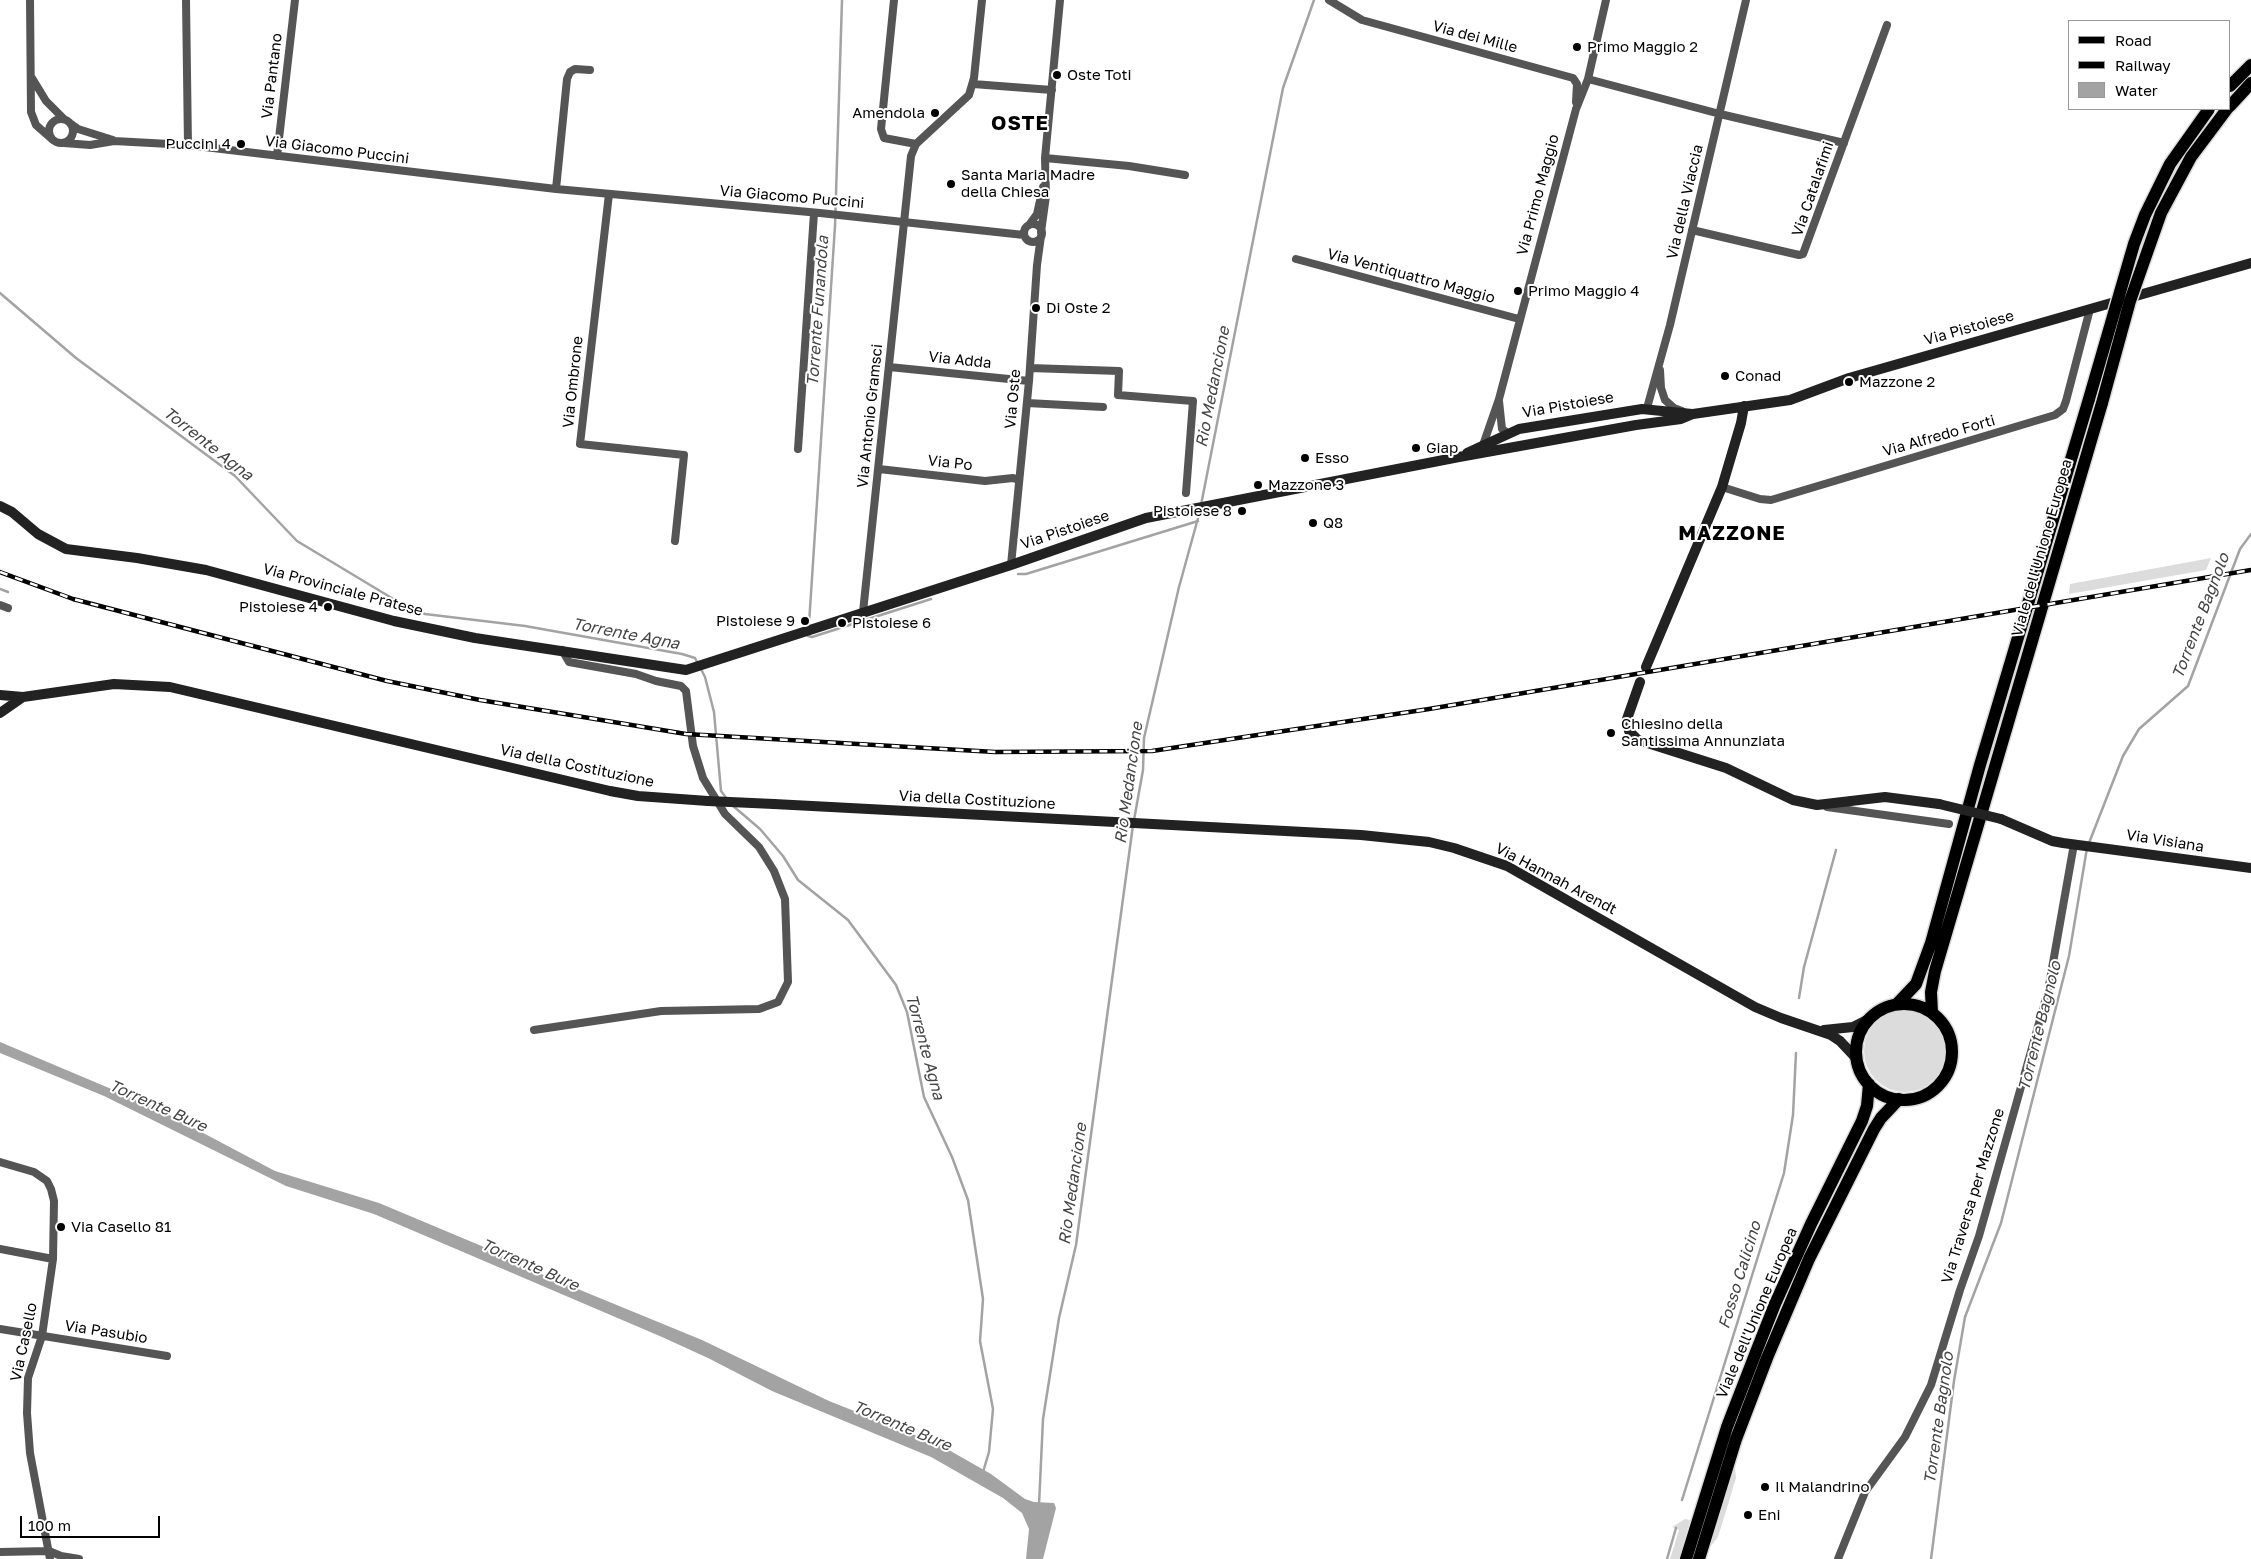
<!DOCTYPE html>
<style>
body{margin:0}
#map{position:relative;width:2251px;height:1559px;overflow:hidden;background:#fff;font-family:"Golos Text",sans-serif}
canvas{display:block}
.legend{position:absolute;left:2068px;top:20px;width:162px;height:90px;box-sizing:border-box;background:#fff;border:1px solid #999;margin:0;padding:6px 9px;list-style:none;font-size:15px;color:#000}
.legend li{display:flex;align-items:center;gap:10px;height:25px}
.legend b{width:25px;border:1px solid #999}
.scale{position:absolute;left:20px;top:1516px;width:140px;height:22px;box-sizing:border-box;border:2px solid #000;border-top:0;padding-left:6px;font-size:15px;line-height:18px;white-space:nowrap;color:#000;-webkit-text-stroke:4px #fff;paint-order:stroke}
</style>
<div id="map">
<canvas width="2251" height="1559"></canvas>
<ul class="legend">
<li><b style="height:6px;background:#000"></b>Road</li>
<li><b style="height:6px;background:#000"></b>Railway</li>
<li><b style="height:14px;background:#a3a3a3"></b>Water</li>
</ul>
<div class="scale">100 m</div>
</div>
<script>
const ctx = document.querySelector('canvas').getContext('2d');
ctx.lineJoin = 'round';
function fill(path, color) {
  ctx.fillStyle = color;
  ctx.fill(path, 'evenodd');
}
function toPath(rows) {
  const path = new Path2D();
  for (const r of rows) {
    if (r.length === 3) {
      path.moveTo(r[0] + r[2], r[1]);
      path.arc(r[0], r[1], r[2], 0, 2 * Math.PI);
      continue;
    }
    path.moveTo(r[0], r[1]);
    for (let i = 2; i < r.length; i += 2) path.lineTo(r[i], r[i + 1]);
  }
  return path;
}
function trace(path, color, width, dash) {
  ctx.strokeStyle = color;
  ctx.lineWidth = width;
  ctx.lineCap = dash ? 'butt' : 'round';
  ctx.setLineDash(dash || []);
  ctx.stroke(path);
}
function write(font, color, halo, rows, align = 'center') {
  ctx.font = font + ' "Golos Text",sans-serif';
  ctx.lineWidth = 4;
  ctx.setLineDash([]);
  ctx.textBaseline = 'middle';
  ctx.strokeStyle = halo;
  ctx.fillStyle = color;
  for (const [text, x, y, turn = 0] of rows) {
    ctx.save();
    ctx.translate(x, y);
    ctx.rotate((+turn || 0) * Math.PI / 180);
    ctx.textAlign = isNaN(turn) ? turn : align;
    if (halo) ctx.strokeText(text, 0, 0);
    ctx.fillText(text, 0, 0);
    ctx.restore();
  }
}
fill(toPath([
 [2211,558,2206,570,2069,594,2070,584],
 [1905,1051,41],
 [1735,1467,1736,1478,1718,1537,1710,1547],
 [1685,1519,1690,1520,1679,1559,1670,1559,1679,1530,1672,1527]
]), '#dcdcdc');
fill(toPath([
 [0,1042,154,1107,275,1171,379,1203,441,1229,491,1250,529,1269,702,1340,829,1401,940,1445,991,1474,1025,1499,1034,1502,1054,1503,1056,1508,1043,1559,1026,1559,1029,1529,1022,1513,1003,1498,931,1457,772,1391,708,1358,662,1337,442,1243,374,1214,286,1186,104,1096,0,1053]
]), '#a3a3a3');
trace(toPath([
 [0,293,76,358,235,476,297,541,405,606,425,614,525,626,682,654,695,658,698,664],
 [1201,505,1283,88,1314,0],
 [1018,574,1026,574,1198,521],
 [0,589,8,592],
 [809,624,835,226,842,0],
 [808,636,812,637,931,599],
 [701,669,705,677,714,712,721,791,727,799],
 [732,805,760,829,783,856,798,880,848,920,896,985,907,1012,924,1097,952,1157,968,1200,983,1299,980,1341,993,1409,989,1452,983,1472],
 [1134,820,1143,770,1144,738,1179,587,1200,511],
 [2089,843,2123,756,2139,729,2188,686,2240,549,2251,534],
 [1799,998,1804,967,1836,850],
 [1682,1500,1784,1173,1793,1115,1796,1053],
 [1039,1505,1043,1419,1059,1318,1076,1245,1133,825],
 [1667,1559,1676,1528],
 [1931,1559,1954,1381,1965,1317,2001,1223,2069,956,2087,848]
]), '#a3a3a3', 2.5);
const primary = toPath([
 [2230,86,2251,65],
 [2230,106,2251,83],
 [1897,1004,1916,984,1931,943,1980,765,2089,399],
 [1904,1052,48],
 [1932,1013,1931,992,1935,971,2102,403],
 [1686,1559,1727,1427,1758,1347,1775,1304,1811,1224,1862,1121,1867,1106,1869,1084],
 [1699,1559,1736,1439,1767,1358,1809,1259,1874,1129,1881,1118,1899,1099]
]);
trace(primary, '#dbdbdb', 15);
trace(toPath([
 [30,0,31,112,36,125,53,140],
 [186,0,188,145],
 [894,0,881,129,884,138,916,144],
 [1329,0,1362,20,1573,78,1577,84,1576,102],
 [32,78,46,101,64,119],
 [1588,79,1720,114,1844,143],
 [973,84,1052,90],
 [61,131,12],
 [71,124,78,129,113,140],
 [64,143,90,145,114,141,188,145,556,189,820,213,1024,235],
 [277,156,295,0],
 [1045,158,1129,166,1185,175],
 [556,189,567,79,570,72,575,69,590,70],
 [609,194,580,444,684,455,675,541],
 [1033,233,9],
 [1029,225,1037,214,1043,187],
 [1692,230,1799,255,1803,254,1887,25],
 [1041,232,1046,196,1045,158,1060,0],
 [1296,259,1519,319],
 [889,367,1029,381],
 [1030,368,1119,371,1118,395,1193,401,1186,493],
 [1660,370,1661,388,1665,400,1674,408,1682,411],
 [1499,401,1502,429,1509,434],
 [1027,403,1103,407],
 [1647,408,1670,325,1746,0],
 [1483,445,1499,399,1576,109,1588,79,1606,0],
 [798,449,814,213],
 [879,469,985,481,1013,478,1019,480],
 [1722,487,1760,499,1771,500,2055,415,2063,409,2066,401,2090,309],
 [1011,565,1029,381,1037,265,1041,236],
 [0,605,8,608],
 [863,612,911,156,916,144,969,95,974,78,982,0],
 [1827,807,1949,824],
 [534,1030,661,1011,759,1009,778,1002,788,982,785,899,774,871,759,847,725,814,703,778,693,746,686,691,681,686,656,681,636,674,569,662,562,650],
 [0,1162,34,1172,47,1181,51,1189,54,1201,53,1259,42,1336,28,1378,27,1413,30,1453,50,1559],
 [0,1249,53,1259],
 [0,1329,167,1356],
 [0,1552,49,1551,61,1556,79,1559],
 [1838,1559,1865,1492,1905,1437,1931,1385,1960,1290,1979,1236,2048,991,2074,844]
]), '#555', 8);
trace(toPath([
 [1467,453,1519,429,1642,409,1692,414],
 [0,506,12,512,38,534,66,549,137,558,206,570,394,621,475,638,686,670,1011,565,1146,518,1459,457,1636,425,1681,419,1693,414,1790,400,1849,378,2251,263],
 [1646,667,1722,487,1741,423,1744,406],
 [1640,682,1627,719,1629,731,1638,740,1726,768,1793,800,1817,805,1885,797,1939,804],
 [0,695,23,697,114,684,170,687,610,791,638,796,708,801],
 [0,713,23,697],
 [774,804,1361,835,1429,842,1454,848,1507,866,1755,1007,1781,1018,1831,1035,1840,1041,1856,1058],
 [2001,819,2052,841,2063,843,2251,868],
 [1824,1030,1853,1027,1869,1019]
]), '#222', 10);
trace(primary, '#000', 12);
const rail = toPath([
 [0,572,73,599,387,681,480,700,686,734,995,752,1152,751,1429,709,2251,570]
]);
trace(rail, '#000', 4.5);
trace(rail, '#fff', 2.5, [8]);
const primaryBridge = toPath([
 [2089,399,2134,244,2145,215,2170,164,2209,109],
 [2102,403,2130,301,2161,213,2191,157,2227,109]
]);
trace(primaryBridge, '#dbdbdb', 15, []);
trace(toPath([
 [708,801,774,804],
 [1939,804,2001,819]
]), '#222', 10);
trace(primaryBridge, '#000', 12);
for (const [x, y, r, color] of [
 [1577,47,5,"#000"],
 [1057,75,5,"#000"],
 [935,113,5,"#000"],
 [241,144,5,"#000"],
 [951,184,5,"#000"],
 [1518,291,5,"#000"],
 [1036,308,5,"#000"],
 [1725,376,5,"#000"],
 [1849,382,5,"#000"],
 [1416,448,5,"#000"],
 [1305,458,5,"#000"],
 [1258,485,5,"#000"],
 [1242,511,5,"#000"],
 [1313,523,5,"#000"],
 [328,607,5,"#000"],
 [805,621,5,"#000"],
 [842,623,5,"#000"],
 [1611,733,5,"#000"],
 [61,1227,5,"#000"],
 [1765,1487,5,"#000"],
 [1748,1515,5,"#000"]
]) {
  const dot = new Path2D();
  dot.arc(x, y, r, 0, 2 * Math.PI);
  ctx.fillStyle = color;
  ctx.fill(dot);
  trace(dot, '#fff', 2);
}
write('15px', '#000', '#fff', [
 ["Via dei Mille",1475,37,15],
 ["Via Pantano",272,76,-83],
 ["Via Giacomo Puccini",337,150,7],
 ["Via Catalafimi",1813,189,-71],
 ["Via Primo Maggio",1538,195,-75],
 ["Via Giacomo Puccini",792,197,5],
 ["Via della Viaccia",1685,202,-77],
 ["Via Ventiquattro Maggio",1411,276,15],
 ["Via Pistoiese",1969,328,-16],
 ["Via Adda",960,360,6],
 ["Via Ombrone",573,382,-84],
 ["Via Oste",1013,399,-85],
 ["Via Pistoiese",1568,405,-10],
 ["Via Antonio Gramsci",870,416,-84],
 ["Via Alfredo Forti",1939,436,-16],
 ["Via Po",950,463,6],
 ["Via Pistoiese",1065,530,-19],
 ["Viale dell'Unione Europea",2042,548,-74],
 ["Via Provinciale Pratese",343,590,15],
 ["Via della Costituzione",577,766,12],
 ["Via della Costituzione",977,800,3],
 ["Via Visiana",2165,841,9],
 ["Via Hannah Arendt",1556,879,28],
 ["Via Traversa per Mazzone",1973,1196,-73],
 ["Viale dell'Unione Europea",1757,1313,-67],
 ["Via Pasubio",106,1332,9],
 ["Via Casello",24,1342,-78]
]);
write('15px', '#000', '#fff', [
 ["Primo Maggio 2",1587,47],
 ["Oste Toti",1067,75],
 ["Amendola",925,113,"right"],
 ["Puccini 4",231,144,"right"],
 ["Santa Maria Madre",961,175],
 ["della Chiesa",961,192],
 ["Primo Maggio 4",1528,291],
 ["Di Oste 2",1046,308],
 ["Conad",1735,376],
 ["Mazzone 2",1859,382],
 ["Giap",1426,448],
 ["Esso",1315,458],
 ["Mazzone 3",1268,485],
 ["Pistoiese 8",1232,511,"right"],
 ["Q8",1323,523],
 ["Pistoiese 4",318,607,"right"],
 ["Pistoiese 9",795,621,"right"],
 ["Pistoiese 6",852,623],
 ["Chiesino della",1621,724],
 ["Santissima Annunziata",1621,741],
 ["Via Casello 81",71,1227],
 ["Il Malandrino",1775,1487],
 ["Eni",1758,1515]
], 'left');
write('italic 16px', '#444', '#fff', [
 ["Torrente Funandola",818,311,-86],
 ["Rio Medancione",1213,387,-79],
 ["Torrente Agna",208,444,38],
 ["Torrente Bagnolo",2201,616,-69],
 ["Torrente Agna",626,634,11],
 ["Rio Medancione",1129,783,-82],
 ["Torrente Bagnolo",2040,1026,-76],
 ["Torrente Agna",925,1047,75],
 ["Torrente Bure",158,1106,24],
 ["Rio Medancione",1073,1184,-82],
 ["Torrente Bure",530,1265,24],
 ["Fosso Calicino",1740,1275,-73],
 ["Torrente Bagnolo",1939,1418,-82],
 ["Torrente Bure",902,1426,23]
]);
ctx.letterSpacing = '1px';
write('bold 20px', '#000', '#fff', [
 ["OSTE",1020,124],
 ["MAZZONE",1732,534]
]);
ctx.letterSpacing = '0px';
</script>
